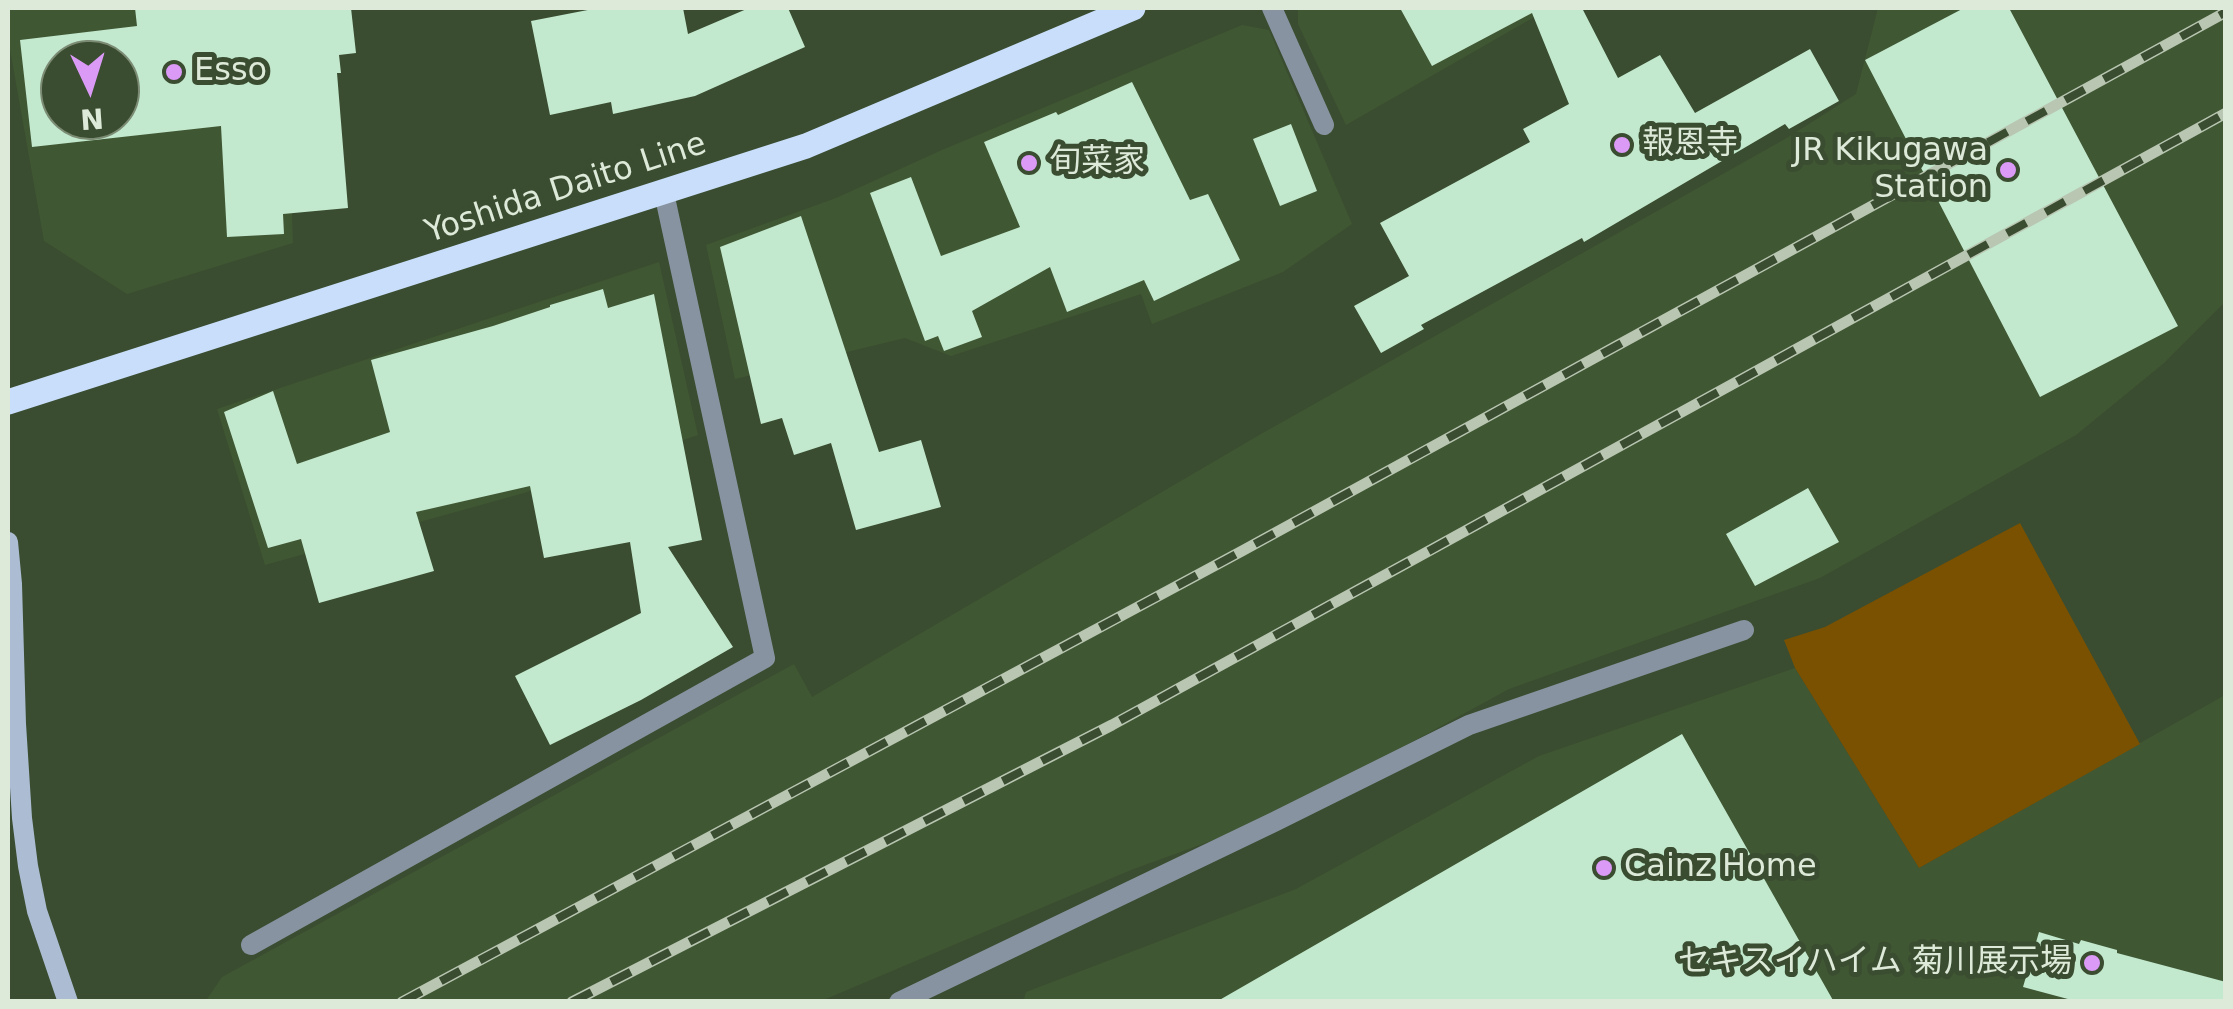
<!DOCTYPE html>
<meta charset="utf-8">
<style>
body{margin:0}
#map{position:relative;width:2233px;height:1009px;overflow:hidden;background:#3a4d30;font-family:"DejaVu Sans",sans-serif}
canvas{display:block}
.frame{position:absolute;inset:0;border:10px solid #deead9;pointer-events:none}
.north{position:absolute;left:40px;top:40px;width:100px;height:100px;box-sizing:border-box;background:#3a4d30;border:2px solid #7c8c74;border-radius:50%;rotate:176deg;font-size:28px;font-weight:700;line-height:40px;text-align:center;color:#deead9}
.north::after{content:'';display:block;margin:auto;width:35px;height:45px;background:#da9af6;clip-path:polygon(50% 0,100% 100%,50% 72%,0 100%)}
</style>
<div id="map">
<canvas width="2233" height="1009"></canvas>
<div class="frame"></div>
<div class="north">N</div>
</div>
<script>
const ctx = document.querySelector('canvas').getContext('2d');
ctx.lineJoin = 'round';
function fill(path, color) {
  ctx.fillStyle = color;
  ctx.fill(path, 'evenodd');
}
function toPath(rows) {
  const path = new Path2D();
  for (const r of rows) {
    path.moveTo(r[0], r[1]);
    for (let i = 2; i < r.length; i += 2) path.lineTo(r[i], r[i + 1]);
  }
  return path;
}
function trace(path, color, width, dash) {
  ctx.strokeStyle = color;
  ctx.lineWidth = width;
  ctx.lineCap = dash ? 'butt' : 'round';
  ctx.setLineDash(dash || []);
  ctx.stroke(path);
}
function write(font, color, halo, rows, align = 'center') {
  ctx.font = font + ' "DejaVu Sans","Noto Sans JP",sans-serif';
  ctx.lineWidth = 10;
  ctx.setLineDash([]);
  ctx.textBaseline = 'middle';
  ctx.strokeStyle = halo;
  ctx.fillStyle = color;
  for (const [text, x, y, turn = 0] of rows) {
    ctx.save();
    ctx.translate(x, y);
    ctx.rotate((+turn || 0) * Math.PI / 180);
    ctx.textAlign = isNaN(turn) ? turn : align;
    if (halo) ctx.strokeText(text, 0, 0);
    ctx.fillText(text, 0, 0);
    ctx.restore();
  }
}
fill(toPath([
 [8,8,222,8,234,95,288,93,293,243,127,294,44,241,8,38],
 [60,60,120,60,120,120,60,120],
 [1298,8,1550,8,1346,125,1298,24],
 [1878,8,2225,8,2225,302,2164,363,2076,435,1820,578,1509,689,1271,819,1131,870,821,1001,209,1002,207,999,222,977,794,664,812,697,1261,434,1785,139,1856,94],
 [1242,25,1269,30,1352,224,1283,272,1152,324,1141,294,951,356,905,338,735,379,706,245,836,198,942,150],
 [659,262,698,435,524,493,265,565,217,409],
 [1795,668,1919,868,2225,695,2225,1001,1023,1002,1026,992,1296,889,1539,756]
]), '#405733');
fill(toPath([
 [2020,523,2140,744,1919,868,1795,668,1784,640,1825,627]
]), '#7a5100');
fill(toPath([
 [135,8,351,8,356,53,339,55,341,73,337,73,348,208,283,214,284,234,227,237,221,126,32,147,20,40,137,26],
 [60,60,120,60,120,120,60,120],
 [598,8,683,8,688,34,749,8,788,8,805,47,695,96,613,114,611,102,550,115,531,21],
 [1400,8,1582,8,1618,78,1660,55,1695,113,1810,49,1839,101,1789,129,1785,124,1584,242,1582,238,1421,325,1424,329,1381,353,1354,306,1409,276,1380,223,1530,142,1523,129,1569,104,1532,13,1432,66],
 [1964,8,2009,8,2178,326,2040,397,1865,60],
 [1132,82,1190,200,1208,194,1240,260,1154,301,1144,280,1067,312,1050,267,972,311,982,337,944,351,938,336,925,341,870,193,911,177,941,256,1020,227,984,142,1056,112,1058,115],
 [1291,124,1317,191,1280,206,1253,139],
 [801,216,879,452,921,440,941,507,856,530,831,443,794,455,782,418,761,424,720,247],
 [603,289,608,308,654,294,702,540,668,547,733,647,641,700,550,745,515,676,641,613,630,542,544,558,530,486,416,512,434,571,319,603,301,539,268,548,224,412,273,391,297,464,390,432,371,360,493,326,550,307,550,305],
 [1808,488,1839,542,1755,586,1726,534],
 [1682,734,1834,1002,1216,1002],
 [2039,932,2079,944,2081,940,2117,950,2117,953,2226,982,2226,1002,2079,1002,2023,987]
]), '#c2e8ce');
trace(toPath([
 [1272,8,1324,125]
]), '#8893a1', 20);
trace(toPath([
 [251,945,765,658,664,193],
 [899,1002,1274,822,1469,725,1744,630]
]), '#8893a1', 20);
trace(toPath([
 [8,542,12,584,16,724,22,818,28,866,37,911,68,1002]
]), '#acbdd3', 20);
trace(toPath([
 [8,402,806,146,1133,8]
]), '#c8defa', 25);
const rail = toPath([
 [402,1002,1242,551,2226,12],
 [572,1002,1112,725,2226,113]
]);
trace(rail, '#b8c6b2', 11);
trace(rail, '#3a4d30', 8, [22]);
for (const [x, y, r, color] of [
 [174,72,10,"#da9af6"],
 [1622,145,10,"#da9af6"],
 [1029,163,10,"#da9af6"],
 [2008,170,10,"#da9af6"],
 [1604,868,10,"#da9af6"],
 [2092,963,10,"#da9af6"]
]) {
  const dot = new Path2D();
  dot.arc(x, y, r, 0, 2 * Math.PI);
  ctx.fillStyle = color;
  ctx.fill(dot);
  trace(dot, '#3a4d30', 4);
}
write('32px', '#deead9', '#3a4d30', [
 ["Esso",194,72],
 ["報恩寺",1642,145],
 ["JR Kikugawa",1988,152,"right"],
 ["Station",1988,189,"right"],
 ["旬菜家",1049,163],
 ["Cainz Home",1624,868],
 ["セキスイハイム 菊川展示場",2072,963,"right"]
], 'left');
write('32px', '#deead9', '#3a4d30', [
 ["Yoshida Daito Line",566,189,-18]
]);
</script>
